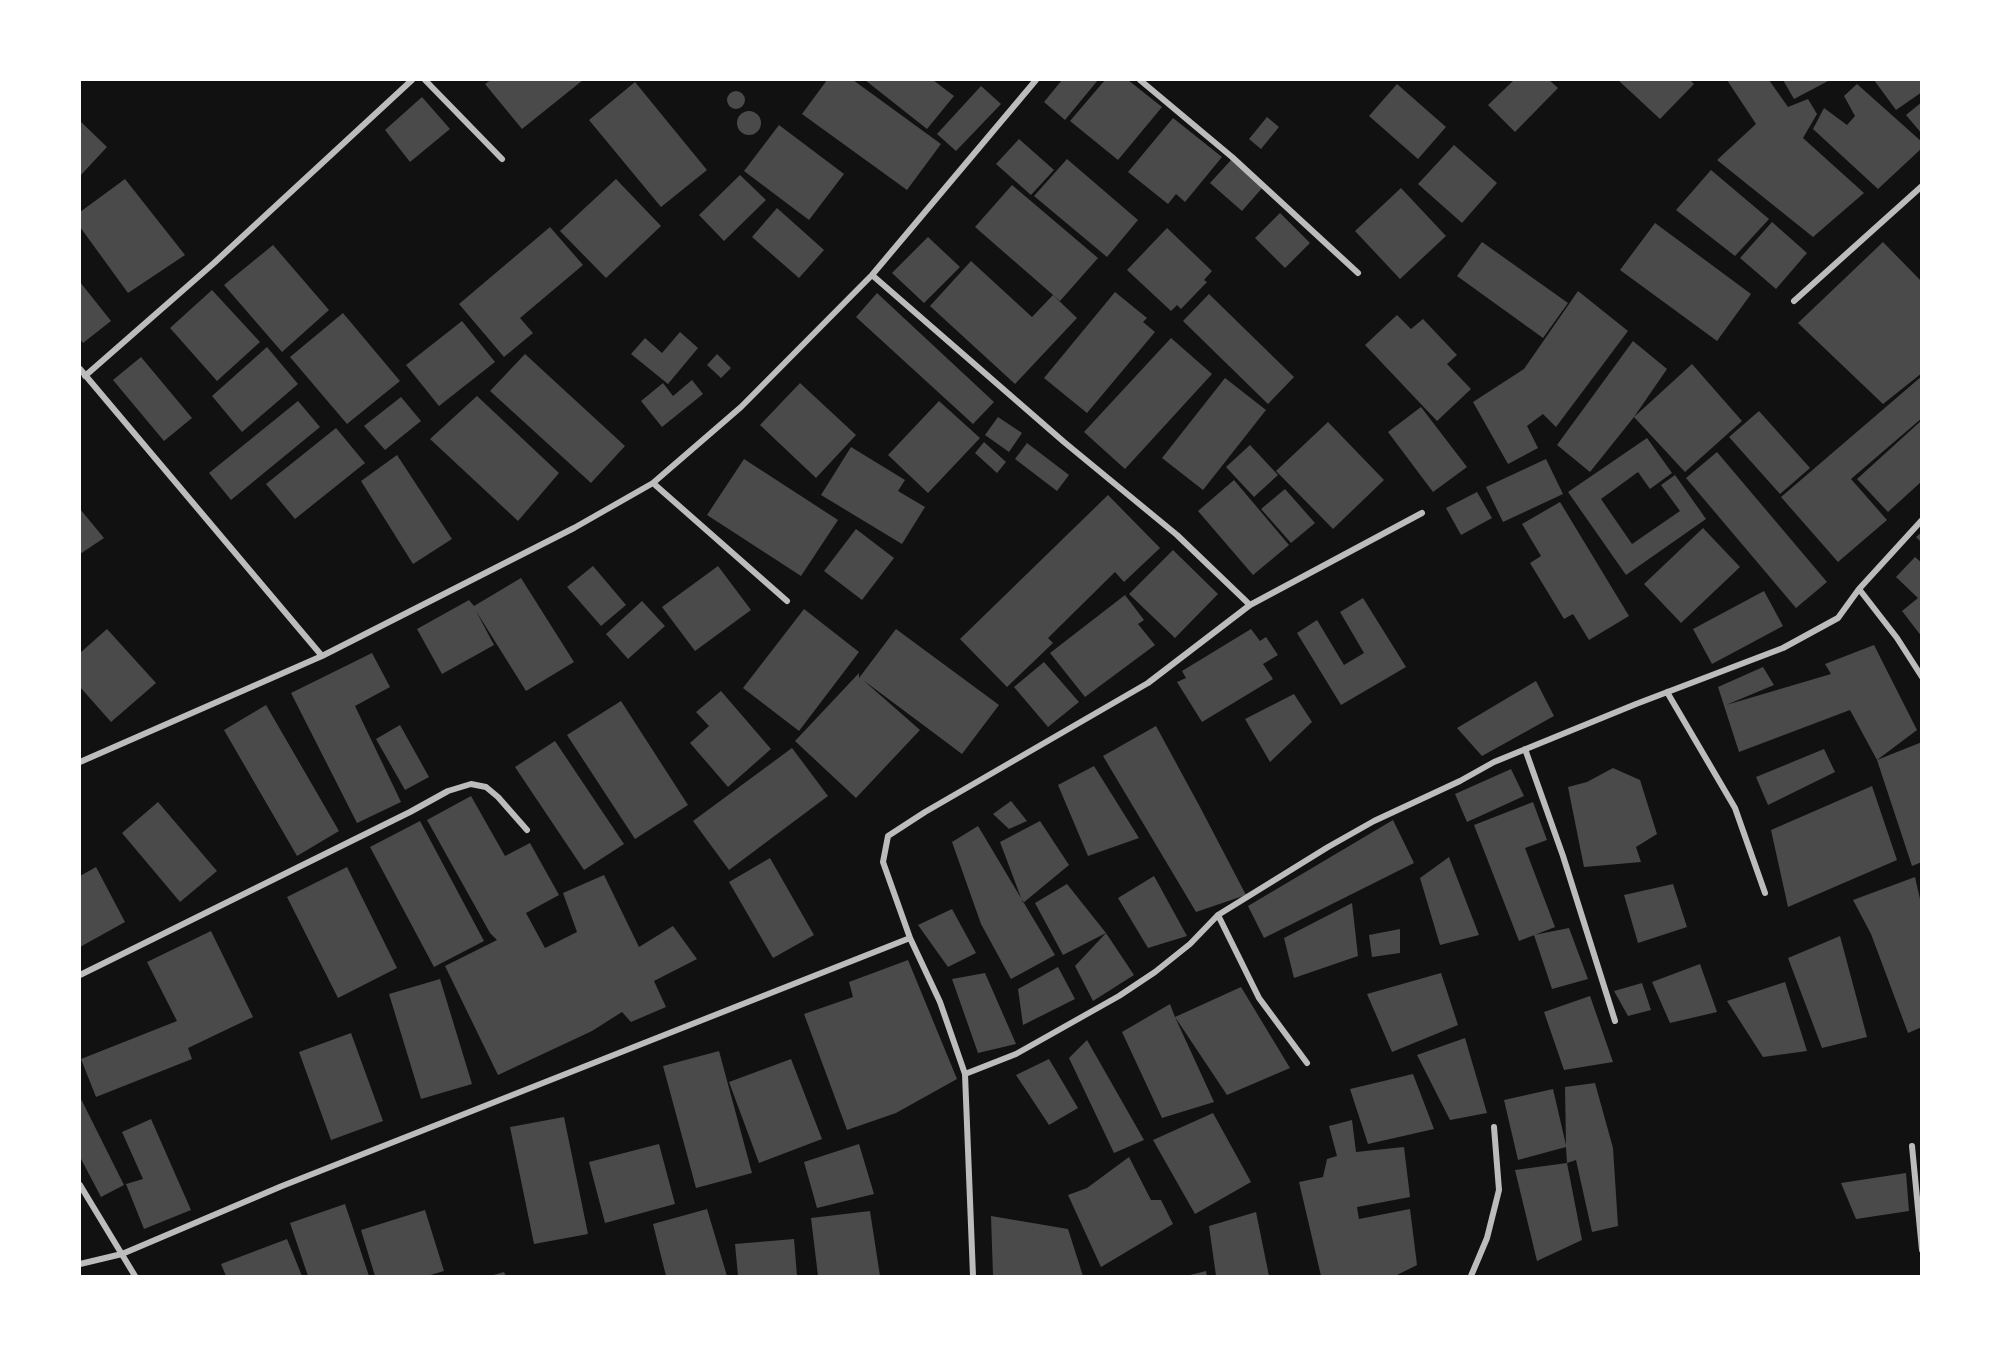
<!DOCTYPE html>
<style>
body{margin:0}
#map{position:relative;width:2001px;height:1356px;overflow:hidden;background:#111;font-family:"Noto Serif",serif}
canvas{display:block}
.frame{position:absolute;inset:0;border:81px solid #fff;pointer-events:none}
</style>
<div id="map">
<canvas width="2001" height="1356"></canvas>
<div class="frame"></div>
</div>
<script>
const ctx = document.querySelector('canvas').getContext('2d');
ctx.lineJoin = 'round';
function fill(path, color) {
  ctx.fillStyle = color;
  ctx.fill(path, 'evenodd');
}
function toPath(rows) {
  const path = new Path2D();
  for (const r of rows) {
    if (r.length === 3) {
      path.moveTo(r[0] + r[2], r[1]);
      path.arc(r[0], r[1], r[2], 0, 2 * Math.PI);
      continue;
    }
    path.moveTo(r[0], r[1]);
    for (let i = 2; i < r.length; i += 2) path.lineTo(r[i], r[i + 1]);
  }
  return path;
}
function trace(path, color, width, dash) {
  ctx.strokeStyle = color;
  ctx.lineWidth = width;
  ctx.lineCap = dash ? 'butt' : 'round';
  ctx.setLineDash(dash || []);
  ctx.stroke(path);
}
fill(toPath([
 [491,80,583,80,522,129,485,84],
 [827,80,853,80,941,144,907,190,802,114],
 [865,80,933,80,954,96,927,129],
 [1062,80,1098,80,1065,120,1044,102],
 [1105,80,1128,80,1162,107,1118,160,1070,121],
 [1514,80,1549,80,1558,88,1515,132,1488,105],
 [1618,80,1690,80,1694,84,1660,119],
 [1727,80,1769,80,1788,107,1808,99,1817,114,1803,138,1864,193,1813,237,1717,160,1756,124],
 [1783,80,1830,80,1794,99],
 [1874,80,1922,80,1922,92,1896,110],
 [635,82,707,170,661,207,589,120],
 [1397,84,1446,127,1418,159,1369,116],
 [1857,84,1922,142,1922,148,1878,189,1813,129,1824,108,1847,125,1855,116,1844,96],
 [981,86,1001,104,956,151,937,134],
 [736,100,9],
 [422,97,450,129,410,162,385,130],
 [1922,102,1922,134,1906,115],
 [749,123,12],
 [1267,117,1279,127,1261,149,1249,139],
 [1173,118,1222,157,1185,202,1176,194,1168,204,1128,172],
 [80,121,107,147,80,176],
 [779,125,844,174,809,220,744,171],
 [1019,139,1054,170,1031,195,996,164],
 [1454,145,1497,183,1462,223,1418,184],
 [1067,159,1138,220,1107,257,1034,196],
 [1231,160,1263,187,1242,211,1210,183],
 [1711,170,1769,219,1735,256,1676,210],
 [740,175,766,200,724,241,699,215],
 [125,179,185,255,128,293,80,227,80,212],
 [616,179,661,226,606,278,560,231],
 [1012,185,1098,258,1060,301,975,227],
 [1401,188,1446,236,1400,279,1355,231],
 [777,208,824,250,799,278,752,237],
 [1280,213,1310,243,1285,268,1255,238],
 [1772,222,1807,253,1776,289,1740,258],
 [1655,223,1751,294,1717,341,1620,270],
 [550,227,583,265,520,318,533,333,504,357,459,304],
 [1167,228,1212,271,1204,280,1207,282,1181,309,1177,305,1171,311,1127,270],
 [928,237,960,267,924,303,892,273],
 [1482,242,1568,303,1543,338,1457,276],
 [1883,242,1922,282,1922,373,1883,404,1798,323],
 [273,245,329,310,282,352,224,285],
 [971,261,1032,317,1053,295,1077,318,1015,384,930,306],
 [80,282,111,321,83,343,80,339],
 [212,290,260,342,217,381,170,328],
 [1578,291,1628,331,1556,427,1543,414,1527,426,1538,448,1508,464,1473,402,1524,369],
 [1115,292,1147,318,1143,322,1155,332,1087,413,1044,378],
 [877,293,994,402,973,424,856,317],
 [1209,294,1294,377,1268,404,1183,321],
 [343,313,400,381,347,424,290,357],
 [1397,315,1411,329,1423,319,1457,355,1447,364,1471,389,1437,421,1365,345],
 [462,321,495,362,439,406,406,365],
 [680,332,698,348,668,384,631,354,645,338,662,353],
 [1171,338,1212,374,1125,469,1084,432],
 [1633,341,1667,369,1634,417,1590,472,1557,445],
 [267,347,298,384,242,432,212,396],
 [525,354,625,446,591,483,490,391],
 [717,354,731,368,721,378,707,365],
 [141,357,192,418,164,441,113,380],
 [1692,364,1742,421,1685,472,1634,417],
 [1922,376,1922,418,1851,479,1887,520,1838,562,1781,497],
 [1225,378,1266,410,1203,490,1162,458],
 [692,380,703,394,662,427,641,401,663,383,673,396],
 [800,383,856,435,816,478,760,425],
 [477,396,559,473,518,521,430,439],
 [401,397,421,421,385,450,364,426],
 [298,401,320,427,231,500,209,473],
 [939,401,980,438,928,493,888,455],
 [1421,407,1467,467,1433,492,1388,432],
 [1759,411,1810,468,1780,494,1729,437],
 [998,417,1022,433,1009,452,985,435],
 [1922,420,1922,481,1888,512,1857,479],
 [1328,422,1384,480,1333,529,1276,471],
 [336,428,365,463,295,519,266,484],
 [1647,438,1672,473,1650,489,1638,472,1601,499,1632,544,1680,511,1661,485,1675,475,1706,519,1626,575,1568,492],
 [984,442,1006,462,997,473,975,453],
 [1027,443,1069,475,1057,491,1015,459],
 [1250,445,1278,475,1254,497,1226,467],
 [851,447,905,480,898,491,925,507,902,544,821,495],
 [1717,452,1827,582,1796,608,1686,478],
 [397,455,452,539,413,564,361,481],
 [744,459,838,520,801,576,707,515],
 [1546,459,1563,494,1503,522,1486,487],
 [1234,480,1289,545,1253,575,1198,511],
 [1285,489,1315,523,1291,543,1261,509],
 [1477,492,1492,518,1461,535,1446,508],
 [1108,495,1160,548,1124,582,1115,572,1048,638,1053,643,1007,687,960,639],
 [1560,502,1629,616,1589,640,1573,614,1564,619,1530,563,1541,556,1522,524],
 [80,509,104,538,80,554],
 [1703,528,1740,567,1681,623,1644,584],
 [856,529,894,558,862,600,824,571],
 [1922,532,1922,543,1916,537],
 [1173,550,1218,594,1175,638,1129,594],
 [1915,557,1922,563,1922,637,1902,611,1918,598,1896,577],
 [593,566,626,605,601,626,567,587],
 [718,566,751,610,695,651,662,607],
 [521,578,574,662,526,691,476,611,494,645,442,674,417,629,469,600,474,606],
 [1764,591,1783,626,1712,664,1693,629],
 [1125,595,1144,620,1138,624,1155,645,1085,697,1050,653],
 [1363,598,1406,667,1341,705,1297,633,1317,620,1344,665,1364,653,1340,612],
 [642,601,665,626,628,659,606,634],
 [804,609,859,652,799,731,743,688],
 [107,629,156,683,111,722,80,687,80,653],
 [896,629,999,705,962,754,863,680,920,730,856,798,795,741,859,673,859,678],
 [1251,629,1260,641,1266,637,1278,655,1263,664,1273,679,1202,722,1177,682,1186,678,1182,671],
 [1874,645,1917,730,1877,760,1850,710,1739,752,1718,687,1763,667,1774,685,1726,705,1831,674,1825,664],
 [372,653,390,687,355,706,401,802,357,823,291,693],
 [1044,662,1079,702,1048,727,1014,687],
 [1536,681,1554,716,1482,756,1457,728],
 [721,691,771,749,728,787,690,743,709,726,696,712],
 [1294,694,1312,722,1270,762,1245,719],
 [621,701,688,805,635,839,567,735],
 [266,705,339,831,297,856,224,730],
 [400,725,429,777,405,790,376,739],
 [1156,726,1200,807,1246,895,1196,912,1103,756],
 [555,741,624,844,584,870,515,767],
 [1922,742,1922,862,1912,866,1877,760],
 [792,748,828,796,729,870,693,821],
 [1824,749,1835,772,1768,805,1756,777],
 [1094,766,1139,838,1088,856,1058,785],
 [1613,768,1640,780,1657,834,1636,847,1641,862,1584,867,1568,787,1587,782],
 [1511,769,1524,796,1467,822,1455,794],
 [1872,786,1897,860,1788,907,1771,830],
 [471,796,505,856,530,843,559,895,526,913,545,948,577,932,563,893,604,875,639,947,673,926,697,959,654,981,666,1007,631,1022,622,1012,592,1031,498,1075,445,966,497,940,490,933,427,820],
 [1011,801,1027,821,1009,829,993,814],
 [158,802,217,871,180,902,122,833],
 [1533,802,1547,840,1525,848,1555,927,1519,941,1474,825],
 [1393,820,1414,863,1264,938,1248,906],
 [420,821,484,941,434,967,370,847],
 [1040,821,1069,865,1023,903,1000,842],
 [978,826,1055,955,1011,979,981,924,952,842],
 [1449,857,1479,935,1440,945,1420,878],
 [770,858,814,935,773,958,729,882],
 [96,867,125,922,80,947,80,876],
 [347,867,397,968,338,998,287,897],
 [1154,876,1187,936,1148,948,1118,898],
 [1915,877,1922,908,1922,1027,1908,1033,1871,934,1853,900],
 [1067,884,1106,933,1134,975,1093,1001,1075,966,1106,933,1063,955,1035,903],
 [1673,884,1687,927,1638,943,1624,895],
 [1352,903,1358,956,1294,978,1284,938],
 [952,909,976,953,948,967,918,925],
 [1569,928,1588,979,1552,989,1534,935],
 [1400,929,1400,953,1372,957,1369,935],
 [211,931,253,1017,188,1048,192,1059,96,1097,81,1059,177,1021,147,962],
 [1840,936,1867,1037,1822,1048,1788,958],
 [908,960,957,1079,896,1113,847,1130,804,1014,853,997,849,982],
 [1700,964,1717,1012,1670,1023,1652,982],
 [1058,967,1075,999,1023,1025,1018,989],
 [985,973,1016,1044,978,1053,952,979],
 [1441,973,1458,1025,1392,1052,1367,994],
 [440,979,472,1084,421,1099,389,994],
 [1785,982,1807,1051,1763,1057,1727,1001],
 [1642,983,1651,1010,1628,1016,1614,991],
 [1241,987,1290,1068,1227,1095,1175,1017,1214,1102,1162,1118,1122,1032,1170,1004,1175,1017],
 [1590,996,1613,1062,1564,1070,1544,1012],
 [351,1033,383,1121,331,1140,299,1052],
 [1465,1038,1487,1113,1450,1120,1417,1055],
 [1087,1040,1144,1140,1114,1153,1069,1058],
 [719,1051,752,1173,696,1188,663,1066],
 [791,1059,822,1139,759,1163,729,1082],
 [1049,1059,1078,1108,1049,1125,1016,1075],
 [1413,1074,1434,1129,1368,1144,1350,1089],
 [1595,1083,1613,1148,1618,1226,1592,1232,1576,1160,1567,1163,1566,1147,1518,1160,1504,1100,1553,1089,1566,1145,1565,1087],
 [80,1097,124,1185,101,1197,80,1157],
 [1213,1113,1251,1182,1195,1214,1153,1140],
 [564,1117,588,1234,534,1244,510,1127],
 [151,1119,191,1210,144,1229,126,1184,143,1179,122,1132],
 [1352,1120,1356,1152,1404,1147,1410,1197,1357,1207,1359,1219,1410,1209,1417,1265,1395,1276,1321,1276,1299,1182,1323,1177,1327,1159,1337,1156,1329,1126],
 [659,1144,675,1204,605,1223,589,1162],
 [859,1144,874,1194,817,1208,804,1162],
 [1129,1157,1151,1200,1161,1200,1173,1224,1101,1267,1068,1195,1087,1188],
 [1567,1163,1582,1240,1537,1261,1515,1170],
 [1906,1173,1909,1211,1856,1219,1841,1183],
 [345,1204,369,1276,308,1276,290,1223],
 [707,1209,727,1276,666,1276,653,1224],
 [425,1210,444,1271,427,1276,375,1276,361,1230],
 [870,1211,880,1276,818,1276,811,1218],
 [1256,1212,1269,1276,1216,1276,1209,1226],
 [991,1216,1068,1229,1083,1276,993,1276],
 [287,1239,302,1276,226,1276,221,1264],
 [794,1239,797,1276,738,1276,735,1244],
 [1206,1271,1207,1276,1186,1276],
 [504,1272,506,1276,490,1276]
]), '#4a4a4a');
trace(toPath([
 [425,80,502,159],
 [1140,80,1232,157,1358,273],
 [872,275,1064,442,1177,535,1250,605],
 [1794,301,1922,186],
 [80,369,322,656],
 [85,376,214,263,412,80],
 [653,483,787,601],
 [1859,589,1897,638,1922,677],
 [1667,692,1735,808,1765,893],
 [1525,749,1563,856,1615,1021],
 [80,762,322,656,574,528,653,483,741,407,872,275,1036,80],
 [1218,915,1259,998,1307,1063],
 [80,975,410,812,448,791,471,784,486,787,498,797,527,830],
 [965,1074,1016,1054,1119,996,1155,972,1190,944,1218,915,1328,847,1374,821,1460,781,1494,762,1636,704,1783,648,1838,618,1859,589,1922,520],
 [1912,1146,1922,1250],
 [80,1185,135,1276],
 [80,1264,122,1254,282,1186,910,938],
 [973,1276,965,1074,940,1002,910,938,883,862,888,836,925,812,1148,683,1250,605,1422,513],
 [1471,1276,1487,1238,1499,1190,1494,1127]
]), '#bcbcbc', 6);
</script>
